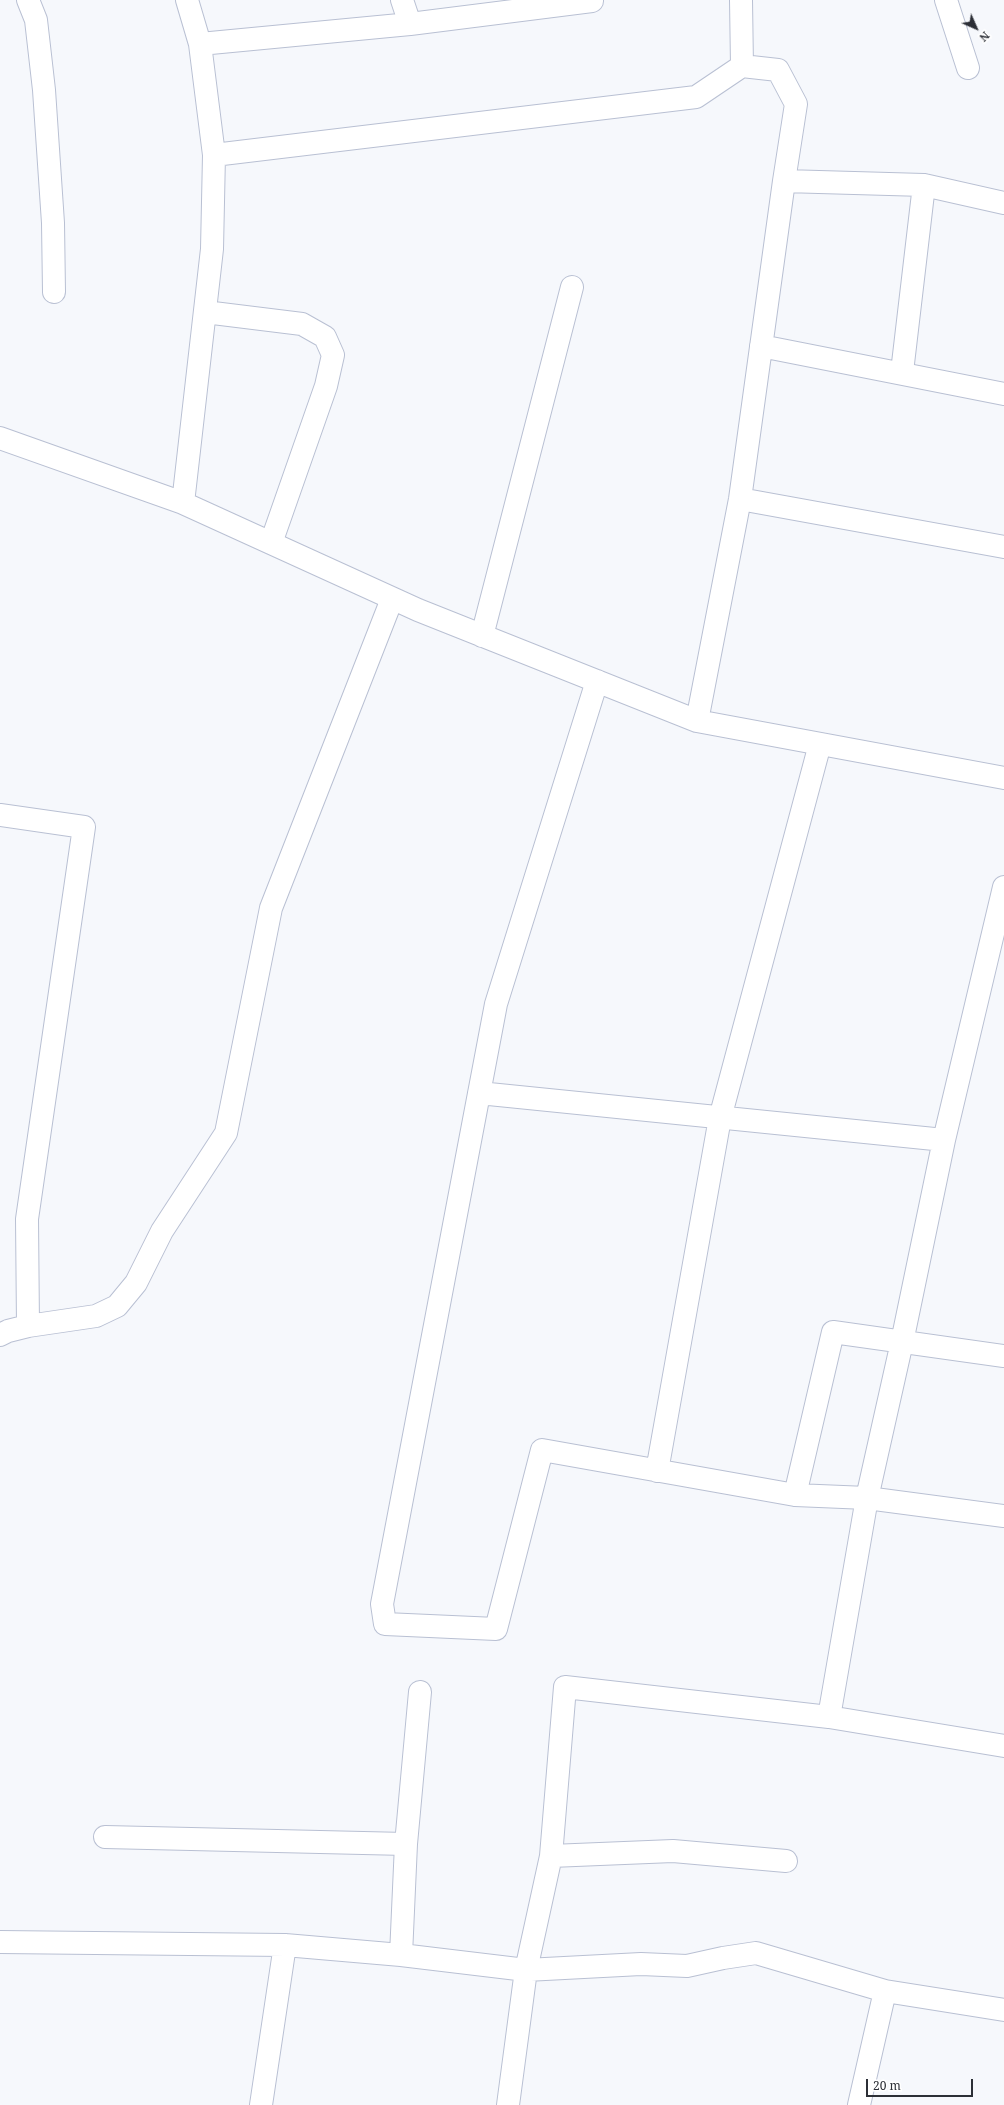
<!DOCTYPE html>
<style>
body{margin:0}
#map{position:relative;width:1004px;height:2105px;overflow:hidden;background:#f6f8fc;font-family:"Noto Serif",serif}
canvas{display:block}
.north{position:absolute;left:956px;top:8px;width:40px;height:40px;-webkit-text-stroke:3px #fff;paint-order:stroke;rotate:135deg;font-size:11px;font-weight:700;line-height:16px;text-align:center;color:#2c2f36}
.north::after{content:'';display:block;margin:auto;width:14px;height:18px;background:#2c2f36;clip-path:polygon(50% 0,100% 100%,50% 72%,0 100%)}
.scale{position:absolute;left:866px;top:2079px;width:107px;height:18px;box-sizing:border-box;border:2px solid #2c2f36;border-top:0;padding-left:5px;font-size:12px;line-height:14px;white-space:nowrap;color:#2c2f36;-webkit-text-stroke:3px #fff;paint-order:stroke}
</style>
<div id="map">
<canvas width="1004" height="2105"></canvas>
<div class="north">N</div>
<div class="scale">20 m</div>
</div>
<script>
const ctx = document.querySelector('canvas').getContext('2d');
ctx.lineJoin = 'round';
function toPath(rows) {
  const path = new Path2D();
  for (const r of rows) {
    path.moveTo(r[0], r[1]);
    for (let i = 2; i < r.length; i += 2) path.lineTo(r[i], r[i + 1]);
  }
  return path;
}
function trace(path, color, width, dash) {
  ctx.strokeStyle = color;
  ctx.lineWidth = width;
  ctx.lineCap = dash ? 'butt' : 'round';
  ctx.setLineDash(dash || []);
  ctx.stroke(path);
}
const minor = toPath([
 [28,0,36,20,44,90,53,223,54,292],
 [402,0,410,24],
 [741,0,742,66],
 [946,0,968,68],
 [200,44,410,24,592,1],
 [214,155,696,97,742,66,778,70,796,104,784,181],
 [205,312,302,324,325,337,333,355,326,386,271,543],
 [761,346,1004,394],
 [902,372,924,185],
 [0,438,183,503,418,610,697,721,1004,778],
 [740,499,1004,547],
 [183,503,212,249,214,155,200,44,187,0],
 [482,636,572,287],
 [597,681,496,1004,382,1604,385,1624,496,1629,542,1450,795,1495,867,1498,1004,1516],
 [697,721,740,499,784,181,924,185,1004,203],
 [0,815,84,827,27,1219,28,1326],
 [479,1093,944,1140,1004,887],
 [0,1335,8,1331,28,1326,96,1316,117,1306,136,1283,162,1231,226,1133,271,908,392,599],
 [657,1471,720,1118,820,744],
 [795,1495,833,1332,1004,1356],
 [829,1717,867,1498,902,1342,944,1140],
 [105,1837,406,1844],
 [551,1856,673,1851,786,1861],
 [0,1942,285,1945,401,1955,526,1970,551,1856,565,1687,829,1717,1004,1746],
 [401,1955,406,1844,420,1692],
 [261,2105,285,1945],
 [508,2105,526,1970,641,1964,687,1966,723,1958,756,1953,885,1991,1004,2010],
 [859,2105,885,1991]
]);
trace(minor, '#b9c0d3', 24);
trace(minor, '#fff', 22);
</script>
